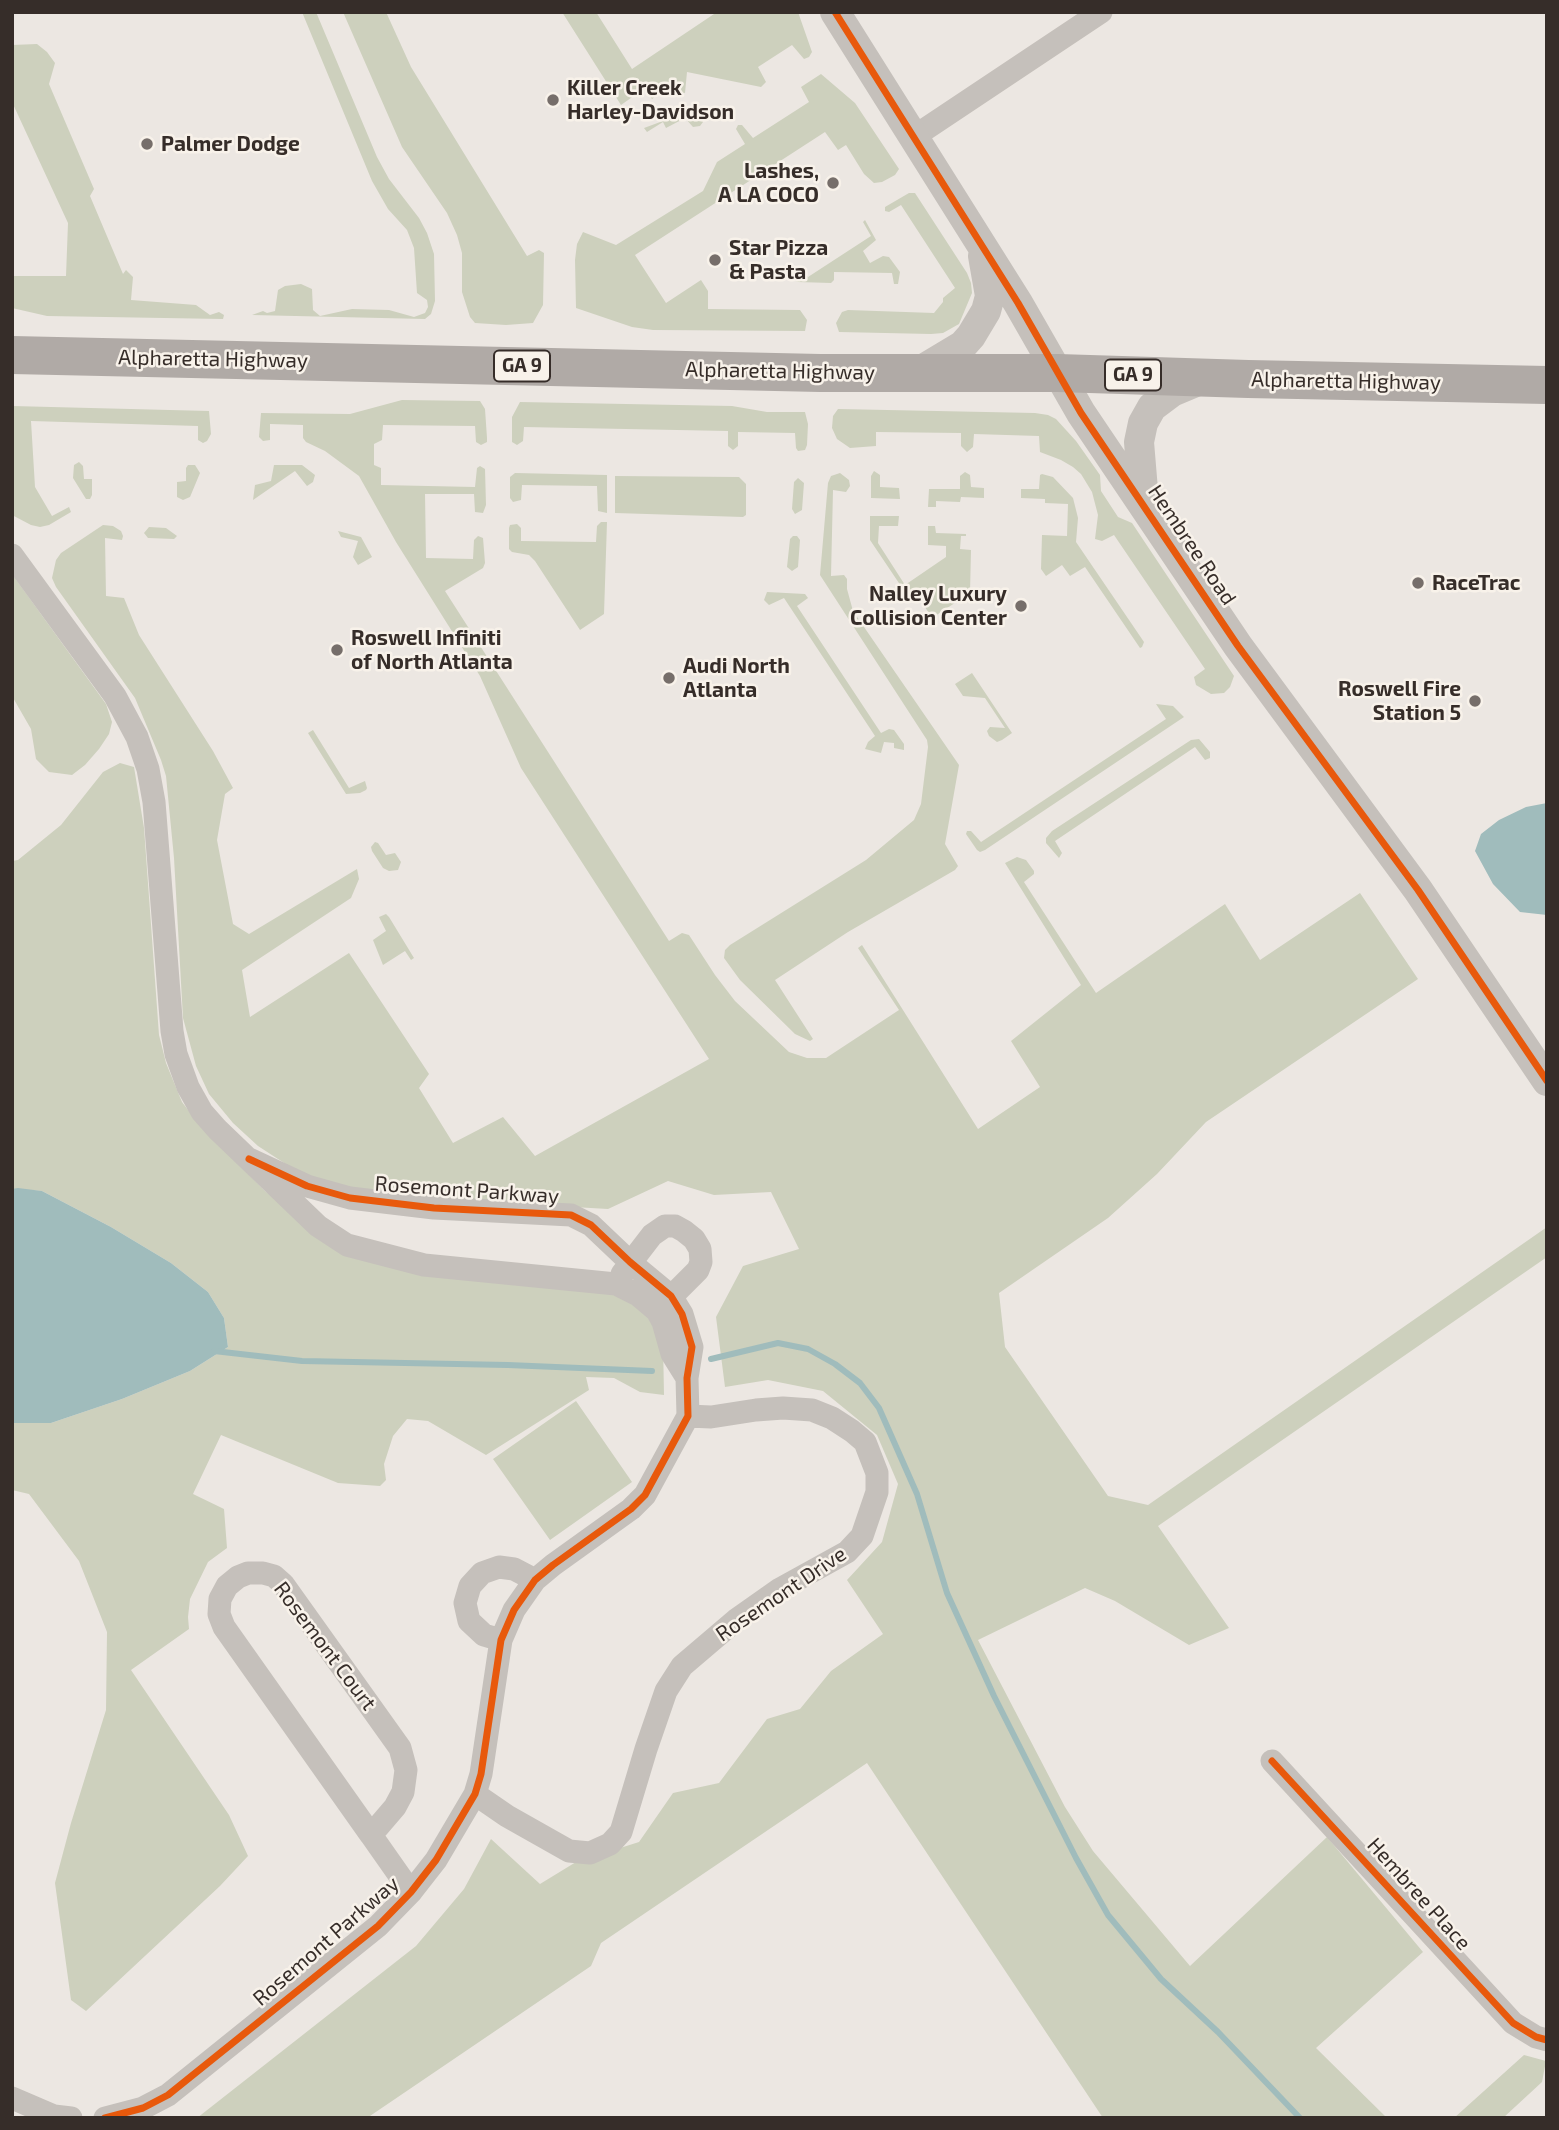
<!DOCTYPE html>
<style>
body{margin:0}
#map{position:relative;width:1559px;height:2130px;overflow:hidden;background:#ece7e2;font-family:"Exo 2",sans-serif}
canvas{display:block}
.frame{position:absolute;inset:0;border:14px solid #362d29;pointer-events:none}
</style>
<div id="map">
<canvas width="1559" height="2130"></canvas>
<div class="frame"></div>
</div>
<script>
const ctx = document.querySelector('canvas').getContext('2d');
ctx.lineJoin = 'round';
function fill(path, color) {
  ctx.fillStyle = color;
  ctx.fill(path, 'evenodd');
}
function toPath(rows) {
  const path = new Path2D();
  for (const r of rows) {
    path.moveTo(r[0], r[1]);
    for (let i = 2; i < r.length; i += 2) path.lineTo(r[i], r[i + 1]);
  }
  return path;
}
function trace(path, color, width, dash) {
  ctx.strokeStyle = color;
  ctx.lineWidth = width;
  ctx.lineCap = dash ? 'butt' : 'round';
  ctx.setLineDash(dash || []);
  ctx.stroke(path);
}
function write(font, color, halo, rows, align = 'center') {
  ctx.font = font + ' "Exo 2",sans-serif';
  ctx.lineWidth = 5;
  ctx.setLineDash([]);
  ctx.textBaseline = 'middle';
  ctx.strokeStyle = halo;
  ctx.fillStyle = color;
  for (const [text, x, y, turn = 0] of rows) {
    ctx.save();
    ctx.translate(x, y);
    ctx.rotate((+turn || 0) * Math.PI / 180);
    ctx.textAlign = isNaN(turn) ? turn : align;
    if (halo) ctx.strokeText(text, 0, 0);
    ctx.fillText(text, 0, 0);
    ctx.restore();
  }
}
fill(toPath([
 [302,12,316,12,377,157,389,179,419,218,427,233,434,254,435,301,431,314,425,319,252,315,263,311,267,313,275,311,278,290,285,286,301,284,312,289,313,310,320,316,352,309,389,310,414,317,425,313,428,307,427,300,417,293,414,248,407,230,388,209,372,181],
 [343,12,386,12,411,67,527,256,539,250,544,253,543,305,533,323,506,325,475,323,470,317,462,292,462,253,457,235,447,213,402,147],
 [562,12,596,12,632,69,717,12,798,12,812,52,809,57,804,59,792,45,758,67,766,82,761,87,687,72,685,93,665,89,652,99,645,88,621,105],
 [37,44,47,52,55,63,49,84,94,189,90,196,123,274,126,270,133,277,131,300,196,305,210,315,219,312,224,315,223,319,47,316,12,308,12,276,66,276,68,223,12,102,12,45],
 [821,74,855,103,899,169,895,175,882,182,874,183,864,174,846,145,838,150,825,132,635,255,666,303,701,280,708,291,708,309,800,310,807,320,805,331,653,330,632,327,576,308,575,260,577,244,583,232,616,245,703,191,717,162,745,144,736,129,738,125,742,125,753,138,809,102,801,87],
 [690,111,696,113,701,119,703,122,700,126,693,127,685,118,666,128,663,122,647,132,644,128],
 [909,193,915,193,967,273,971,283,972,293,959,324,943,333,931,334,839,332,836,323,842,312,848,310,934,313,943,302,943,298,955,288,901,205,889,212,885,211,885,207],
 [865,220,876,240,863,251,870,263,883,256,889,257,900,272,898,284,894,284,892,273,834,272,834,280,831,283,798,282,791,279,789,275,793,266,800,266,808,277,871,236,863,222],
 [402,400,480,401,485,409,487,438,487,442,481,445,476,442,475,426,383,425,382,440,374,444,374,465,381,468,381,485,475,487,477,468,480,466,485,469,486,505,483,513,475,512,474,494,425,494,426,558,473,559,474,540,478,536,483,538,485,563,483,568,445,591,669,941,682,933,689,935,715,975,735,1001,789,1052,807,1058,826,1058,899,1010,858,948,862,945,978,1129,1040,1087,1011,1041,1081,985,1005,863,1017,857,1026,860,1034,871,1034,874,1024,882,1096,993,1225,904,1260,960,1360,893,1418,979,1206,1122,1157,1174,1108,1218,999,1293,1005,1347,1108,1496,1148,1505,1547,1227,1547,1257,1158,1526,1229,1628,1189,1645,1115,1601,1085,1588,978,1640,1065,1807,1093,1851,1190,1966,1327,1837,1423,1952,1316,2048,1387,2118,1103,2118,867,1763,601,1943,591,1966,367,2118,197,2118,416,1946,464,1889,491,1839,540,1884,576,1862,639,1842,673,1793,719,1783,767,1719,800,1709,831,1671,883,1634,847,1580,882,1542,898,1484,877,1435,823,1391,768,1380,725,1387,716,1317,743,1266,799,1249,771,1192,714,1195,668,1181,608,1209,384,1196,347,1188,298,1172,258,1146,233,1123,209,1094,196,1066,183,1018,174,858,166,776,161,760,135,698,56,587,52,578,56,560,61,553,103,525,113,526,121,531,123,536,122,540,105,538,106,596,124,598,139,635,213,751,233,788,225,794,217,840,233,924,249,934,357,869,359,879,351,898,242,970,250,1017,349,953,429,1074,419,1088,453,1143,503,1117,535,1156,709,1059,521,768,480,676,396,542,359,476,325,451,306,442,303,438,303,425,270,424,270,440,263,441,259,437,261,413,350,414],
 [520,402,732,406,767,412,805,412,808,424,807,445,805,450,798,451,796,448,795,433,738,432,738,446,733,450,728,446,728,431,524,427,523,441,517,445,512,442,512,417],
 [12,406,209,411,211,434,207,441,203,443,198,440,198,426,31,421,35,487,52,516,69,507,71,512,49,525,40,527,31,525,12,515],
 [838,409,1035,413,1048,415,1056,419,1076,441,1100,475,1101,491,1118,517,1132,523,1234,676,1230,687,1224,693,1211,694,1196,685,1194,677,1205,669,1114,535,1102,541,1095,539,1098,515,1092,492,1081,474,1073,467,1061,460,1040,452,1039,436,974,434,973,447,967,452,961,446,961,433,876,432,876,446,850,448,837,439,832,428,833,416],
 [79,462,83,466,84,479,92,479,92,495,90,499,86,499,73,478,74,465],
 [188,465,195,465,200,473,190,497,183,500,177,497,177,482,186,481,186,468],
 [274,465,302,465,315,475,313,482,307,486,295,471,253,500,255,485,271,481],
 [874,471,880,475,880,487,899,488,900,499,871,498,871,476],
 [965,472,970,475,971,487,984,488,984,498,961,497,960,502,936,501,936,507,928,507,929,489,960,489,960,476],
 [515,473,607,475,607,513,598,511,597,486,522,485,521,500,513,502,510,498,510,477],
 [840,473,849,480,850,486,846,492,833,490,831,576,844,575,847,579,847,589,853,611,959,765,945,844,958,866,955,870,848,932,775,980,813,1039,810,1041,795,1034,740,980,724,958,725,950,730,945,866,860,914,820,921,804,928,747,927,740,820,575,828,483,831,476],
 [1042,474,1053,477,1073,498,1078,518,1076,542,1144,642,1142,647,1140,648,1085,567,1070,576,1062,565,1046,576,1041,569,1042,535,1067,536,1068,504,1045,503,1045,499,1021,498,1021,489,1039,489,1040,475],
 [615,476,739,477,746,484,746,515,743,517,615,513],
 [798,478,804,483,802,510,795,514,792,509,794,482],
 [870,516,899,516,898,526,879,526,878,543,905,585,946,557,946,546,928,545,928,526,935,526,936,533,966,534,966,536,961,536,960,549,971,550,970,593,932,618,916,593,909,598,870,540],
 [601,522,607,522,604,614,580,630,535,561,529,555,512,552,509,549,509,528,510,525,517,524,521,528,521,541,596,542,597,526],
 [149,527,166,528,177,536,174,539,148,538,144,533],
 [338,531,361,537,372,557,358,565,353,557,358,541,341,537],
 [793,536,797,536,800,540,798,567,792,571,787,567,790,539],
 [12,574,106,704,112,722,109,734,99,749,85,765,72,775,49,772,36,759,31,729,12,696],
 [767,592,805,594,808,598,797,606,881,733,889,729,894,730,904,744,904,750,894,748,894,743,884,742,881,753,865,749,868,742,875,736,784,598,769,605,764,600],
 [972,673,1012,733,1002,740,997,742,989,736,987,731,990,727,1005,728,985,698,963,696,955,684],
 [1156,704,1173,706,1184,717,985,850,980,852,977,850,966,834,967,831,971,831,981,842,1166,719],
 [313,730,349,788,365,781,367,788,366,790,360,793,346,794,308,733],
 [1199,739,1210,752,1210,758,1205,760,1195,747,1055,841,1062,853,1059,858,1046,843,1046,838,1052,831,1191,740],
 [120,763,134,767,144,828,159,1035,166,1063,182,1102,201,1127,265,1191,316,1231,351,1251,600,1288,639,1302,663,1343,664,1395,640,1392,614,1378,586,1377,589,1390,486,1455,428,1421,407,1419,393,1436,384,1464,386,1480,380,1486,338,1483,221,1435,193,1494,224,1509,227,1548,208,1562,190,1599,188,1617,189,1629,131,1670,229,1815,248,1856,220,1886,86,2011,71,2000,55,1883,71,1823,106,1710,107,1632,79,1561,29,1494,12,1490,12,1423,51,1423,122,1399,190,1371,228,1347,224,1318,208,1292,171,1263,111,1227,42,1191,12,1189,12,861,18,860,61,825,103,772],
 [375,842,378,843,386,855,395,853,401,862,398,870,389,871,383,868,372,851,371,847],
 [386,914,389,917,414,958,411,960,405,951,383,965,373,940,386,931,379,917],
 [576,1401,632,1482,550,1540,493,1459],
 [1524,2055,1546,2061,1542,2082,1503,2118,1454,2118]
]), '#cdd0bd');
fill(toPath([
 [1547,803,1547,915,1520,912,1493,884,1475,851,1481,834,1499,820,1526,807],
 [18,1188,42,1191,111,1227,171,1263,208,1292,224,1318,228,1347,190,1371,122,1399,51,1423,12,1423,12,1189]
]), '#a0bcbc');
trace(toPath([
 [214,1351,302,1361,508,1365,652,1371],
 [711,1359,778,1343,808,1349,835,1364,860,1383,879,1408,917,1494,947,1593,994,1696,1076,1858,1108,1915,1161,1979,1218,2032,1300,2118]
]), '#a0bcbc', 6);
trace(toPath([
 [915,136,1101,12],
 [12,555,115,696,137,737,148,769,154,802,172,1031,176,1054,188,1087,202,1112,217,1129,318,1226,347,1245,424,1265,616,1284,638,1295,657,1311,663,1322,672,1354,687,1378],
 [622,1274,652,1235,665,1226,675,1226,684,1231,694,1239,700,1249,701,1262,698,1270,662,1306],
 [248,1573,263,1573,274,1576,283,1584,400,1748,406,1770,403,1792,395,1807,371,1835,224,1627,219,1614,220,1599,227,1586,238,1577,248,1573],
 [501,1640,484,1635,469,1621,465,1603,470,1586,482,1573,499,1567,514,1569,535,1580],
 [1272,1761,1513,2023,1536,2037,1547,2040],
 [475,1794,507,1816,569,1851,590,1853,610,1844,621,1832,646,1749,666,1691,682,1666,736,1620,780,1589,847,1552,862,1536,877,1492,877,1473,865,1442,852,1431,832,1418,812,1410,783,1408,756,1410,711,1417,688,1416],
 [371,1835,411,1892],
 [12,2098,54,2116,71,2118],
 [105,2118,143,2108,168,2095,378,1926,411,1892,436,1860,475,1794,481,1774,501,1640,514,1610,535,1580,553,1565,631,1509,645,1495,688,1416,687,1378,692,1347,682,1314,671,1296,630,1262,591,1225,571,1215,434,1208,350,1198,307,1186,249,1159]
]), '#c5c0bb', 23);
trace(toPath([
 [835,12,1018,303,1081,413,1238,646,1418,890,1547,1081],
 [918,372,963,345,971,336,986,311,990,296,983,256],
 [1144,502,1139,442,1143,423,1152,407,1172,392,1203,379]
]), '#c5c0bb', 30);
trace(toPath([
 [12,355,820,373,1058,373,1248,379,1547,385]
]), '#b0aaa6', 38);
trace(toPath([
 [835,12,1018,303,1081,413,1238,646,1418,890,1547,1081],
 [1272,1761,1513,2023,1536,2037,1547,2040],
 [105,2118,143,2108,168,2095,378,1926,411,1892,436,1860,475,1794,481,1774,501,1640,514,1610,535,1580,553,1565,631,1509,645,1495,688,1416,687,1378,692,1347,682,1314,671,1296,630,1262,591,1225,571,1215,434,1208,350,1198,307,1186,249,1159]
]), '#e8590c', 7);
for (const [x, y, r, color] of [
 [553,100,7,"#766e6a"],
 [147,144,7,"#766e6a"],
 [833,183,7,"#766e6a"],
 [715,260,7,"#766e6a"],
 [1418,583,7,"#766e6a"],
 [1021,606,7,"#766e6a"],
 [337,650,7,"#766e6a"],
 [669,678,7,"#766e6a"],
 [1475,701,7,"#766e6a"]
]) {
  const dot = new Path2D();
  dot.arc(x, y, r, 0, 2 * Math.PI);
  ctx.fillStyle = color;
  ctx.fill(dot);
  trace(dot, '#f8f2ea', 2.5);
}
for (const [x, y, w] of [
 [522,366,56],
 [1133,375,56]
]) {
  const box = new Path2D();
  box.roundRect(x - w / 2, y - 15.5, w, 31, 5);
  ctx.fillStyle = '#f8f2ea';
  ctx.fill(box);
  trace(box, '#362d29', 2);
}
write('bold 19px', '#362d29', null, [
 ["GA 9",522,366],
 ["GA 9",1133,375]
]);
write('bold 21px', '#362d29', '#f8f2ea', [
 ["Killer Creek",567,88],
 ["Harley-Davidson",567,112],
 ["Palmer Dodge",161,144],
 ["Lashes,",819,171,"right"],
 ["A LA COCO",819,195,"right"],
 ["Star Pizza",729,248],
 ["& Pasta",729,272],
 ["RaceTrac",1432,583],
 ["Nalley Luxury",1007,594,"right"],
 ["Collision Center",1007,618,"right"],
 ["Roswell Infiniti",351,638],
 ["of North Atlanta",351,662],
 ["Audi North",683,666],
 ["Atlanta",683,690],
 ["Roswell Fire",1461,689,"right"],
 ["Station 5",1461,713,"right"]
], 'left');
write('21px', '#362d29', '#f8f2ea', [
 ["Alpharetta Highway",213,359,1],
 ["Alpharetta Highway",780,371,1],
 ["Alpharetta Highway",1346,381,1],
 ["Hembree Road",1192,545,56],
 ["Rosemont Parkway",467,1190,4],
 ["Rosemont Drive",781,1594,-34],
 ["Rosemont Court",325,1646,53],
 ["Hembree Place",1419,1894,48],
 ["Rosemont Parkway",326,1941,-41]
]);
</script>
